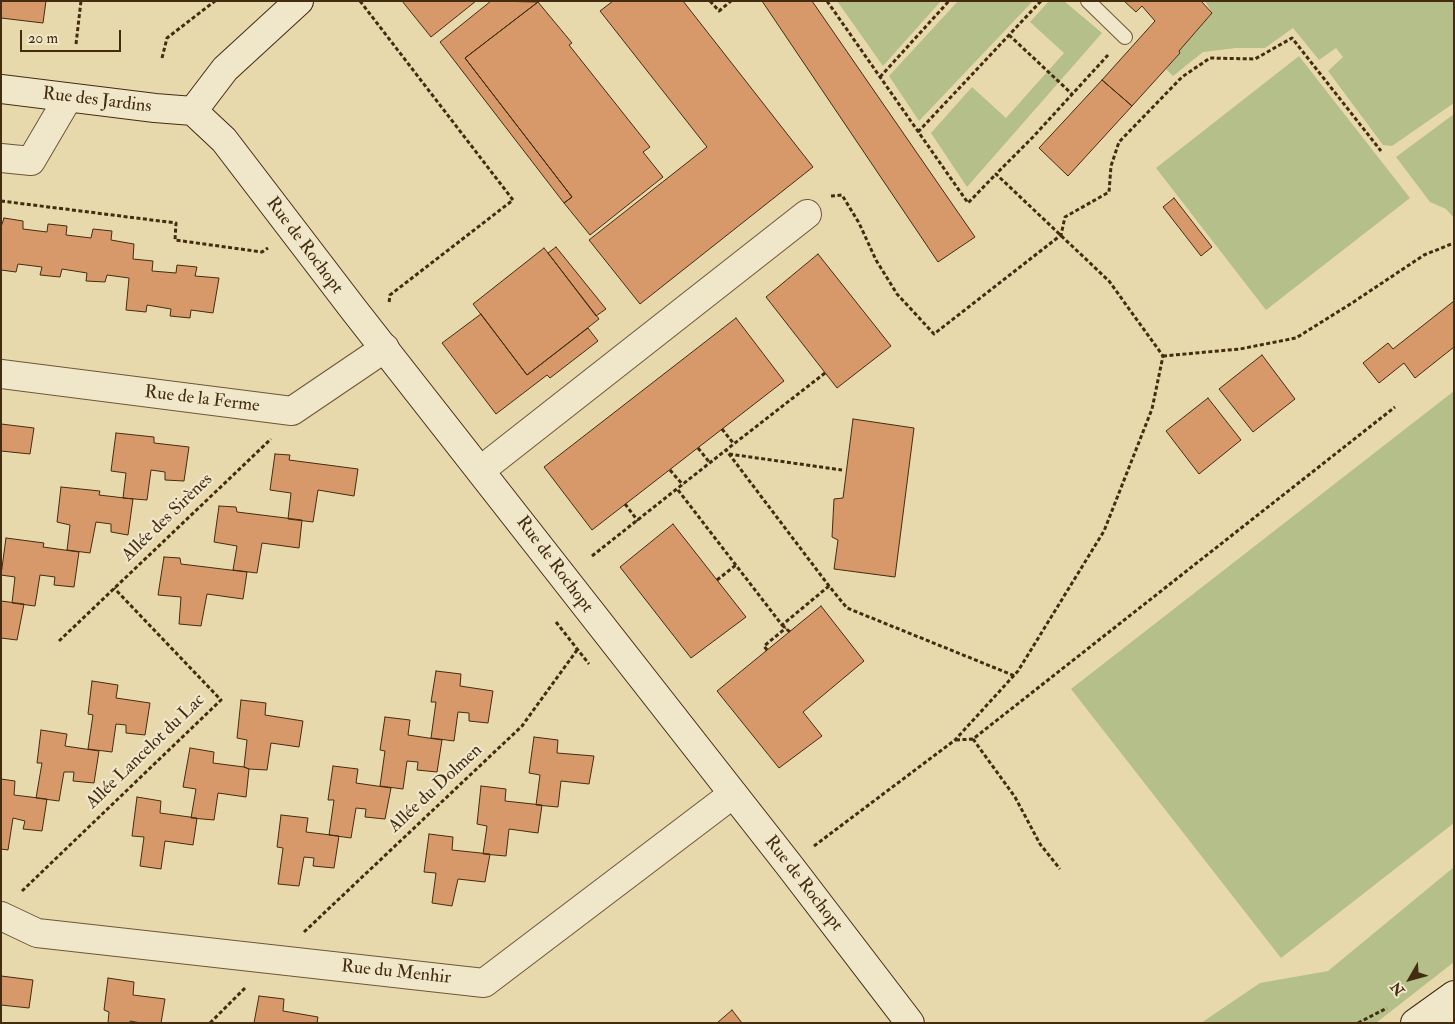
<!DOCTYPE html>
<meta charset="utf-8">
<style>
body{margin:0}
#map{position:relative;width:1455px;height:1024px;overflow:hidden;background:#e8d9ad;font-family:"IM FELL Double Pica",serif}
canvas{display:block}
.frame{position:absolute;inset:0;border:2px solid #432c10;pointer-events:none}
.north{position:absolute;left:1385px;top:954px;width:50px;height:50px;-webkit-text-stroke:4px #f0e6ca;paint-order:stroke;rotate:232deg;font-size:14px;font-weight:700;line-height:20px;text-align:center;color:#432c10}
.north::after{content:'';display:block;margin:auto;width:18px;height:22px;background:#432c10;clip-path:polygon(50% 0,100% 100%,50% 72%,0 100%)}
.scale{position:absolute;left:20px;top:30px;width:101px;height:22px;box-sizing:border-box;border:2px solid #432c10;border-top:0;padding-left:6px;font-size:15px;line-height:18px;white-space:nowrap;color:#432c10;-webkit-text-stroke:4px #f0e6ca;paint-order:stroke}
</style>
<div id="map">
<canvas width="1455" height="1024"></canvas>
<div class="frame"></div>
<div class="north">N</div>
<div class="scale">20 m</div>
</div>
<script>
const ctx = document.querySelector('canvas').getContext('2d');
ctx.lineJoin = 'round';
function fill(path, color) {
  ctx.fillStyle = color;
  ctx.fill(path, 'evenodd');
}
function toPath(rows) {
  const path = new Path2D();
  for (const r of rows) {
    path.moveTo(r[0], r[1]);
    for (let i = 2; i < r.length; i += 2) path.lineTo(r[i], r[i + 1]);
  }
  return path;
}
function trace(path, color, width, dash) {
  ctx.strokeStyle = color;
  ctx.lineWidth = width;
  ctx.lineCap = dash ? 'butt' : 'round';
  ctx.setLineDash(dash || []);
  ctx.stroke(path);
}
function write(font, color, halo, rows, align = 'center') {
  ctx.font = font + ' "IM FELL Double Pica",serif';
  ctx.lineWidth = 4.5;
  ctx.setLineDash([]);
  ctx.textBaseline = 'middle';
  ctx.strokeStyle = halo;
  ctx.fillStyle = color;
  for (const [text, x, y, turn = 0] of rows) {
    ctx.save();
    ctx.translate(x, y);
    ctx.rotate((+turn || 0) * Math.PI / 180);
    ctx.textAlign = isNaN(turn) ? turn : align;
    if (halo) ctx.strokeText(text, 0, 0);
    ctx.fillText(text, 0, 0);
    ctx.restore();
  }
}
fill(toPath([
 [837,1,941,1,883,66],
 [958,1,1033,1,919,121,889,76],
 [1049,1,1064,1,1102,33,967,187,931,133,972,87,1006,118,1064,53,1030,22],
 [1205,1,1454,1,1454,103,1392,146,1383,145,1328,71,1343,57,1336,48,1319,60,1293,28,1265,48,1236,48,1203,52,1173,76,1166,69,1180,53,1179,51,1212,13],
 [1299,56,1410,198,1266,310,1156,168],
 [1454,114,1454,218,1446,209,1430,202,1396,157],
 [1454,391,1454,823,1281,958,1071,689],
 [1454,867,1454,962,1376,1023,1201,1023,1260,983,1328,971]
]), '#b5bf8a');
const building = toPath([
 [1,1,46,1,43,23,1,18,1,1],
 [402,1,476,1,431,37,402,1],
 [491,1,538,2,465,58,572,197,564,203,440,42,491,1],
 [613,1,683,1,813,167,640,304,589,240,707,147,600,11,613,1],
 [762,1,812,1,975,237,938,262,762,1],
 [1124,1,1201,1,1212,13,1179,51,1180,53,1132,106,1102,80,1155,21,1142,6,1136,12,1124,1],
 [538,2,572,43,569,45,650,147,643,152,663,177,590,235,564,203,572,197,465,58,538,2],
 [1102,80,1132,106,1068,176,1039,148,1102,80],
 [1174,198,1212,247,1201,256,1163,207,1174,198],
 [4,218,23,221,23,229,47,232,48,224,67,226,66,235,91,238,93,229,112,231,111,240,134,244,133,259,153,261,152,271,176,273,177,265,197,267,195,276,219,278,213,313,191,310,190,318,170,316,171,309,147,305,146,312,126,310,129,278,107,275,105,282,86,281,87,273,62,269,60,277,40,275,42,267,18,264,16,272,1,270,1,227,4,218],
 [556,247,606,309,596,316,548,253,556,247],
 [544,248,599,319,527,375,473,304,544,248],
 [818,254,891,346,837,388,766,297,818,254],
 [1454,301,1454,347,1415,378,1404,363,1379,383,1363,363,1388,343,1393,349,1454,301],
 [481,314,527,375,588,328,598,341,550,378,547,375,496,414,442,343,481,314],
 [736,318,784,381,592,530,544,467,736,318],
 [1262,355,1295,399,1253,432,1219,389,1262,355],
 [1208,398,1241,440,1199,474,1166,431,1208,398],
 [853,419,914,428,895,577,834,569,838,540,832,537,834,499,843,498,853,419],
 [1,424,34,428,30,454,1,451,1,424],
 [116,433,154,437,154,443,189,447,184,481,165,480,165,472,151,470,147,500,123,498,126,473,111,471,116,433],
 [275,454,290,455,289,460,358,469,354,496,318,490,313,522,288,519,291,493,270,490,275,454],
 [61,487,100,491,99,495,133,499,128,535,111,532,111,524,96,522,90,553,67,550,70,525,57,522,61,487],
 [219,506,236,507,237,512,302,520,299,548,262,543,257,573,233,570,237,546,214,542,219,506],
 [673,524,746,617,691,658,620,567,673,524],
 [6,538,44,543,43,547,79,552,74,587,54,585,55,577,40,575,35,606,12,603,15,577,1,575,6,538],
 [164,557,180,558,181,564,247,572,243,599,207,594,201,626,179,624,181,597,158,595,164,557],
 [1,601,24,604,17,640,1,638,1,601],
 [821,606,864,661,803,712,822,736,779,768,717,691,821,606],
 [436,671,461,674,460,686,493,691,488,723,469,721,469,713,458,712,454,741,431,738,436,702,431,702,436,671],
 [92,681,118,685,116,698,150,703,145,735,126,733,126,725,116,724,112,752,88,749,93,715,88,714,92,681],
 [241,700,266,703,265,715,303,721,299,747,271,743,267,770,249,769,244,767,247,740,237,738,241,700],
 [385,717,410,720,408,735,442,740,437,772,417,770,418,762,407,761,403,789,380,786,385,751,380,750,385,717],
 [41,730,67,734,65,746,99,751,94,783,73,781,74,772,64,772,59,801,36,798,42,763,37,763,41,730],
 [534,737,558,740,557,753,594,756,589,784,561,781,558,807,536,805,540,775,529,773,534,737],
 [190,748,214,752,213,763,244,767,249,769,246,797,218,793,214,820,191,818,196,789,183,787,190,748],
 [333,766,358,769,356,783,391,788,385,819,365,817,366,809,356,808,351,838,329,835,334,800,328,800,333,766],
 [1,779,15,781,14,795,47,799,42,831,23,829,25,821,13,818,8,850,1,849,1,779],
 [481,786,506,789,505,801,542,805,538,833,509,829,506,856,483,854,487,826,477,824,481,786],
 [137,797,161,801,160,813,197,818,193,845,165,841,161,869,140,866,144,837,132,836,137,797],
 [281,815,308,818,306,832,339,836,334,868,313,866,314,858,304,857,299,886,278,884,283,848,277,847,281,815],
 [429,834,453,837,452,850,490,854,485,882,458,879,452,906,432,903,436,873,424,872,429,834],
 [1,976,33,980,29,1008,1,1005,1,976],
 [108,978,134,982,133,995,165,999,161,1023,141,1023,130,1021,130,1023,108,1023,109,1012,104,1010,108,978],
 [259,996,284,999,283,1011,318,1017,317,1023,254,1023,259,996],
 [732,1010,742,1023,717,1023,732,1010]
]);
fill(building, '#d7986a');
trace(building, '#432c10', 1);
const lane = toPath([
 [1088,1,1125,37]
]);
const street = toPath([
 [1,158,31,161,68,98],
 [1,374,292,411,385,348],
 [481,470,807,214],
 [1,916,37,933,484,983,733,794]
]);
const secondary = toPath([
 [1,89,155,108,193,111],
 [193,111,224,140,354,310,789,865,910,1023],
 [193,111,225,69,299,1],
 [1415,1023,1454,995],
 [1451,1023,1454,1020]
]);
trace(lane, '#6c5737', 16);
trace(street, '#6c5737', 30);
trace(secondary, '#432c10', 30);
trace(toPath([
 [360,1,513,200,390,295,389,303],
 [710,1,719,11,731,1],
 [827,1,968,203,996,174],
 [1009,35,1072,94],
 [76,44,81,1],
 [162,58,167,38,215,1],
 [880,77,949,1],
 [918,132,1041,1],
 [831,196,842,195,859,223,876,260,897,294,934,334,1061,235,1065,217,1109,192,1111,166,1119,142,1182,77,1210,58,1255,59,1292,38,1381,151],
 [1,201,176,223,175,240,262,252,268,248],
 [1163,356,1240,349,1296,338,1352,303,1424,255,1454,243],
 [825,373,726,450,829,586,847,608,1015,676],
 [722,429,734,444],
 [698,448,710,463],
 [729,454,842,470],
 [670,470,683,485],
 [678,490,782,625,829,586],
 [625,504,638,521],
 [592,556,726,450],
 [717,580,736,565],
 [556,622,589,664],
 [782,625,790,632],
 [59,641,271,439],
 [767,650,764,646,786,628],
 [973,739,1015,797,1040,844,1060,869],
 [956,740,973,739,1395,407],
 [814,846,955,740,1018,671,1104,531,1152,409,1163,356,1109,281,996,174,1033,137,1108,55],
 [22,891,221,700,114,588],
 [304,932,522,726,577,650],
 [210,1023,245,988],
 [1358,1023,1387,1008]
]), '#432c10', 3, [4, 2.5]);
trace(lane, '#f0e6ca', 14);
trace(street, '#f0e6ca', 28);
trace(secondary, '#f0e6ca', 28);
write('18px', '#432c10', '#f0e6ca', [
 ["Rue des Jardins",97,101,7],
 ["Rue de Rochopt",304,246,53],
 ["Rue de la Ferme",202,400,7],
 ["Allée des Sirènes",168,518,-44],
 ["Rue de Rochopt",554,565,53],
 ["Allée Lancelot du Lac",146,752,-44],
 ["Allée du Dolmen",436,789,-43],
 ["Rue de Rochopt",803,884,52],
 ["Rue du Menhir",396,973,6]
]);
</script>
